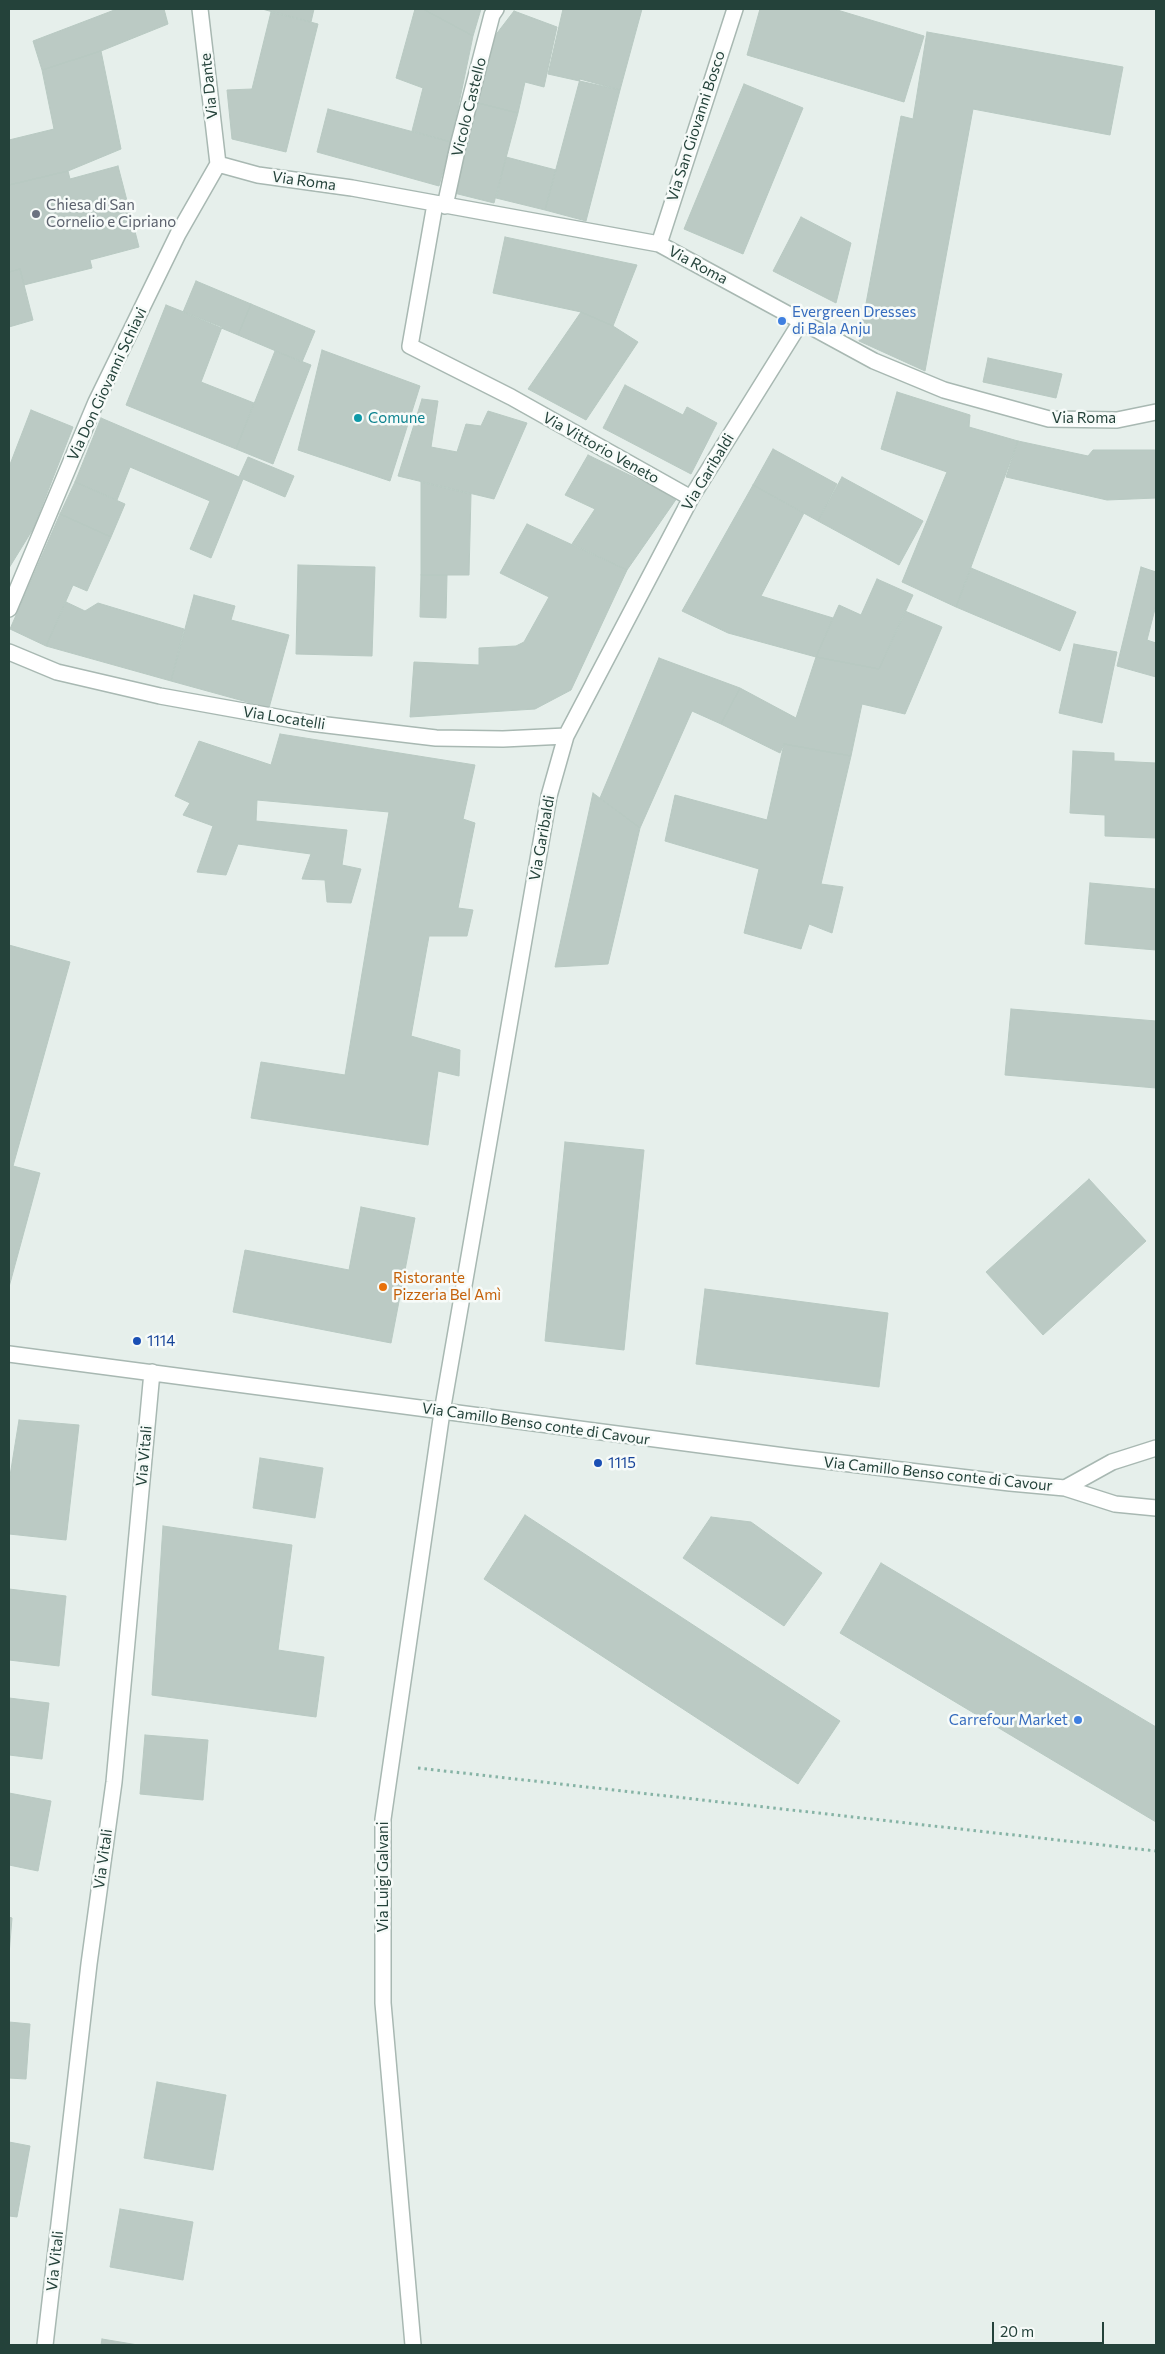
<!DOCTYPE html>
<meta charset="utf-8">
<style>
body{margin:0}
#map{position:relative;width:1165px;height:2354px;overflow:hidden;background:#e6efeb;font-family:Commissioner,sans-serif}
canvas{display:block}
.frame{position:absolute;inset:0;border:10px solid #24423a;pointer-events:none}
.scale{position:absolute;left:992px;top:2322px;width:112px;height:22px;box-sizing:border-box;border:2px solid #24423a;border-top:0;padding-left:6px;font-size:15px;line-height:18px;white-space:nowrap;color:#24423a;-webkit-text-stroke:4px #f7fbf9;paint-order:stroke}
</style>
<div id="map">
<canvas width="1165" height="2354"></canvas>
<div class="frame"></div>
<div class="scale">20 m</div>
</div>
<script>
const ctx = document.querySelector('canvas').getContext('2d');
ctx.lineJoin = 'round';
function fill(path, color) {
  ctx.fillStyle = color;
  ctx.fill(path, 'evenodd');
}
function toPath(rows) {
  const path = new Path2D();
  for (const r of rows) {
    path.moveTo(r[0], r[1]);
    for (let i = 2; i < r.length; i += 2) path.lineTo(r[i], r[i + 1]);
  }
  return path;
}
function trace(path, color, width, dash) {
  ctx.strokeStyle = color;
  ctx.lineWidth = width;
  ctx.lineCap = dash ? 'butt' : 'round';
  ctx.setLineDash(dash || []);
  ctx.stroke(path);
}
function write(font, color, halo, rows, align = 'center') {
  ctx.font = font + ' Commissioner,sans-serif';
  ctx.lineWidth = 5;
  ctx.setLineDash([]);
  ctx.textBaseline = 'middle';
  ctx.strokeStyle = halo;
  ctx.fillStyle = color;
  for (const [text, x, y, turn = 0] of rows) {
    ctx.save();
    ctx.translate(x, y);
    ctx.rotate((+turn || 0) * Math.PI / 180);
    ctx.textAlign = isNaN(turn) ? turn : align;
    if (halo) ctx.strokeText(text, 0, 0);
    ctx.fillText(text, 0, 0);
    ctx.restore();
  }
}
const building = toPath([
 [117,9,164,9,168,24,101,51,42,70,33,41,117,9],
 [262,9,314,9,311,22,262,9],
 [415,9,423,9,473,36,451,142,412,131,423,88,396,78,415,9],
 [423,9,481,9,473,36,423,9],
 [563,9,642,9,620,90,548,74,563,9],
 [760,9,834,9,924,36,904,102,747,55,760,9],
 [514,11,557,27,544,87,525,82,518,113,478,103,491,41,514,11],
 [271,12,318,24,286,152,232,139,227,90,252,89,271,12],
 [927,32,1123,67,1110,135,973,109,925,371,859,341,901,116,913,119,927,32],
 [101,51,121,149,68,171,9,185,9,140,54,129,42,70,101,51],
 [580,79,620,90,586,221,545,210,580,79],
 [744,84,803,108,743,254,684,229,744,84],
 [478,103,518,113,494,203,454,193,478,103],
 [328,109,451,142,439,186,317,152,328,109],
 [506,157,556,170,545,210,496,198,506,157],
 [118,166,139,247,90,260,92,268,24,285,20,269,9,272,9,185,68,171,70,179,118,166],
 [801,217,851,243,836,303,773,271,801,217],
 [505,237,637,265,613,326,581,312,493,293,505,237],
 [20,269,33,320,9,327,9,272,20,269],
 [196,281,251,304,238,335,183,312,196,281],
 [251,304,315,331,302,362,238,335,251,304],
 [166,305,222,327,201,382,254,403,236,449,126,405,166,305],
 [581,312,613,326,638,342,586,420,528,389,581,312],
 [322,350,420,386,390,481,298,450,322,350],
 [275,351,311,365,273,464,236,449,275,351],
 [988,358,1062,374,1056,398,983,382,988,358],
 [625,385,683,415,687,407,717,423,691,474,603,428,625,385],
 [897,392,970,415,969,427,1018,441,956,607,902,582,947,472,881,449,897,392],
 [422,399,438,401,431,447,457,452,466,424,481,426,488,411,527,423,494,499,398,476,422,399],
 [31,410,73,427,33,529,9,568,9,467,31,410],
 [101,418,239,477,248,457,294,476,285,497,243,479,211,558,190,549,210,501,130,467,117,500,75,482,101,418],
 [1018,441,1088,456,1093,450,1156,450,1156,498,1107,500,1006,477,1018,441],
 [773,449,837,484,818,521,753,485,773,449],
 [588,455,677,498,627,570,572,544,595,509,565,495,588,455],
 [842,477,923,521,899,565,818,521,842,477],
 [75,482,125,504,111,537,60,514,75,482],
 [421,482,471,494,469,575,421,575,421,482],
 [753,485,804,513,761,596,833,618,816,657,728,633,682,611,753,485],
 [60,514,111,537,87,591,73,585,46,646,10,629,60,514],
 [527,524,627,570,571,690,535,709,410,717,414,662,479,665,479,648,516,646,524,642,549,597,500,573,527,524],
 [298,565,375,567,372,656,296,654,298,565],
 [1141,567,1156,572,1156,605,1147,640,1156,643,1156,677,1117,666,1141,567],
 [971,568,1076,612,1060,651,956,607,971,568],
 [421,575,447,575,446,618,420,617,421,575],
 [877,579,913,595,879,669,816,657,839,605,861,615,877,579],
 [194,595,235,606,231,620,289,635,269,708,171,681,194,595],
 [66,602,85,611,98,603,184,629,171,681,46,646,66,602],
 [905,611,942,627,905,714,862,704,851,756,784,744,780,753,721,724,740,688,796,718,816,657,879,669,905,611],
 [1074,644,1117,652,1102,723,1059,713,1074,644],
 [659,658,740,688,721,724,692,711,640,828,600,798,659,658],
 [280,734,475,765,463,819,475,823,458,908,473,910,467,936,429,936,411,1036,460,1050,459,1076,438,1071,428,1145,251,1118,261,1062,345,1075,389,812,257,800,256,821,347,830,342,865,361,869,351,903,327,902,325,880,302,879,311,854,238,844,226,875,197,872,213,826,183,815,190,803,175,796,199,741,271,765,280,734],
 [784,744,851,756,821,884,843,887,832,933,809,924,801,949,744,933,759,869,665,841,675,795,767,820,784,744],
 [1073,751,1114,753,1114,761,1156,763,1156,838,1105,836,1105,815,1070,813,1073,751],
 [593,793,640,828,608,964,555,967,593,793],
 [1090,883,1156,889,1156,950,1085,944,1090,883],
 [9,945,70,962,13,1166,40,1173,9,1287,9,945],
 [1011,1009,1156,1021,1156,1088,1005,1075,1011,1009],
 [565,1142,644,1150,624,1350,545,1341,565,1142],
 [1089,1179,1146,1241,1043,1335,986,1272,1089,1179],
 [361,1207,415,1218,391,1343,233,1312,245,1250,349,1270,361,1207],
 [705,1289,888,1313,879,1387,696,1364,705,1289],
 [19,1420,79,1425,66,1540,9,1534,9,1482,19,1420],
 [260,1458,323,1468,315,1518,253,1508,260,1458],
 [525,1515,840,1721,798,1784,484,1579,525,1515],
 [711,1517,751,1522,822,1573,784,1626,683,1558,711,1517],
 [163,1526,292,1545,278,1650,324,1657,316,1717,152,1695,163,1526],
 [881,1563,1156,1727,1156,1822,840,1633,881,1563],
 [9,1589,66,1596,59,1666,9,1660,9,1589],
 [9,1698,49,1703,42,1759,9,1755,9,1698],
 [145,1735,208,1740,203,1800,140,1794,145,1735],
 [9,1793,51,1801,38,1871,9,1865,9,1793],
 [9,1917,12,1918,9,1955,9,1917],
 [9,2022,30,2024,26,2079,9,2078,9,2022],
 [157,2082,226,2095,213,2170,144,2158,157,2082],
 [9,2142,30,2146,17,2217,9,2216,9,2142],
 [120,2209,193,2222,183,2280,110,2267,120,2209],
 [102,2339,138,2345,101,2345,102,2339]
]);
fill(building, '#bbcac4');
trace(building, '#b8c9c2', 1);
const minor = toPath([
 [200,9,218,164],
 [218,164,258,175,352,188,659,244,874,361,944,390,1049,419,1117,420,1156,412],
 [435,204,410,346,511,397,691,498],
 [445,206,458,146,492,15,496,9],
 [659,244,735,9],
 [9,609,96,402,178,234,218,164],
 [9,652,57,672,160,696,310,723,436,738,503,739,566,736],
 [9,1354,792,1457,1010,1483,1065,1488,1115,1504,1156,1508],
 [1065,1488,1112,1462,1156,1448],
 [45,2345,89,1964,114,1782,152,1372],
 [413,2345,383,2003,383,1819,442,1412,549,796,566,736,691,498,802,320]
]);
trace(minor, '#a8b8b2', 18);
trace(toPath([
 [418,1768,1156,1851]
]), '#86b3a5', 3, [2.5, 4]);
trace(minor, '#fff', 15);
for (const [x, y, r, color] of [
 [36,214,5,"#6b7280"],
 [782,321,5,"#3f7fe0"],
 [358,418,5,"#0f9aa8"],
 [383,1287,5,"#e8710a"],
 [137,1341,5,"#1a4fb4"],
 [598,1463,5,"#1a4fb4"],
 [1078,1720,5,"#3f7fe0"]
]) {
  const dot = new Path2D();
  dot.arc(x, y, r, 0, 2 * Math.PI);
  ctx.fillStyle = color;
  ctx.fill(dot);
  trace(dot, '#f7fbf9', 2);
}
write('15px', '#24423a', '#f7fbf9', [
 ["Via Dante",209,86,-96],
 ["Vicolo Castello",469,107,-76],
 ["Via San Giovanni Bosco",696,126,-72],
 ["Via Roma",304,181,8],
 ["Via Roma",698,265,28],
 ["Via Don Giovanni Schiavi",107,384,-65],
 ["Via Roma",1084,418],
 ["Via Vittorio Veneto",601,448,29],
 ["Via Garibaldi",708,472,-59],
 ["Via Locatelli",284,718,9],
 ["Via Garibaldi",542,838,-80],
 ["Via Camillo Benso conte di Cavour",536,1424,8],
 ["Via Vitali",144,1456,-85],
 ["Via Camillo Benso conte di Cavour",938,1474,6],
 ["Via Vitali",103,1859,-82],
 ["Via Luigi Galvani",383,1877,-90],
 ["Via Vitali",55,2261,-84]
]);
write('15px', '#5b616d', '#f7fbf9', [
 ["Chiesa di San",46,205],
 ["Cornelio e Cipriano",46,222]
], 'left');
write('15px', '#366cbe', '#f7fbf9', [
 ["Evergreen Dresses",792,312],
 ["di Bala Anju",792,329],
 ["Carrefour Market",1068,1720,"right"]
], 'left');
write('15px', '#0d838f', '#f7fbf9', [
 ["Comune",368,418]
], 'left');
write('15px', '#c56008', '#f7fbf9', [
 ["Ristorante",393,1278],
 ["Pizzeria Bel Amì",393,1295]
], 'left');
write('15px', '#164399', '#f7fbf9', [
 ["1114",147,1341],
 ["1115",608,1463]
], 'left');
</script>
